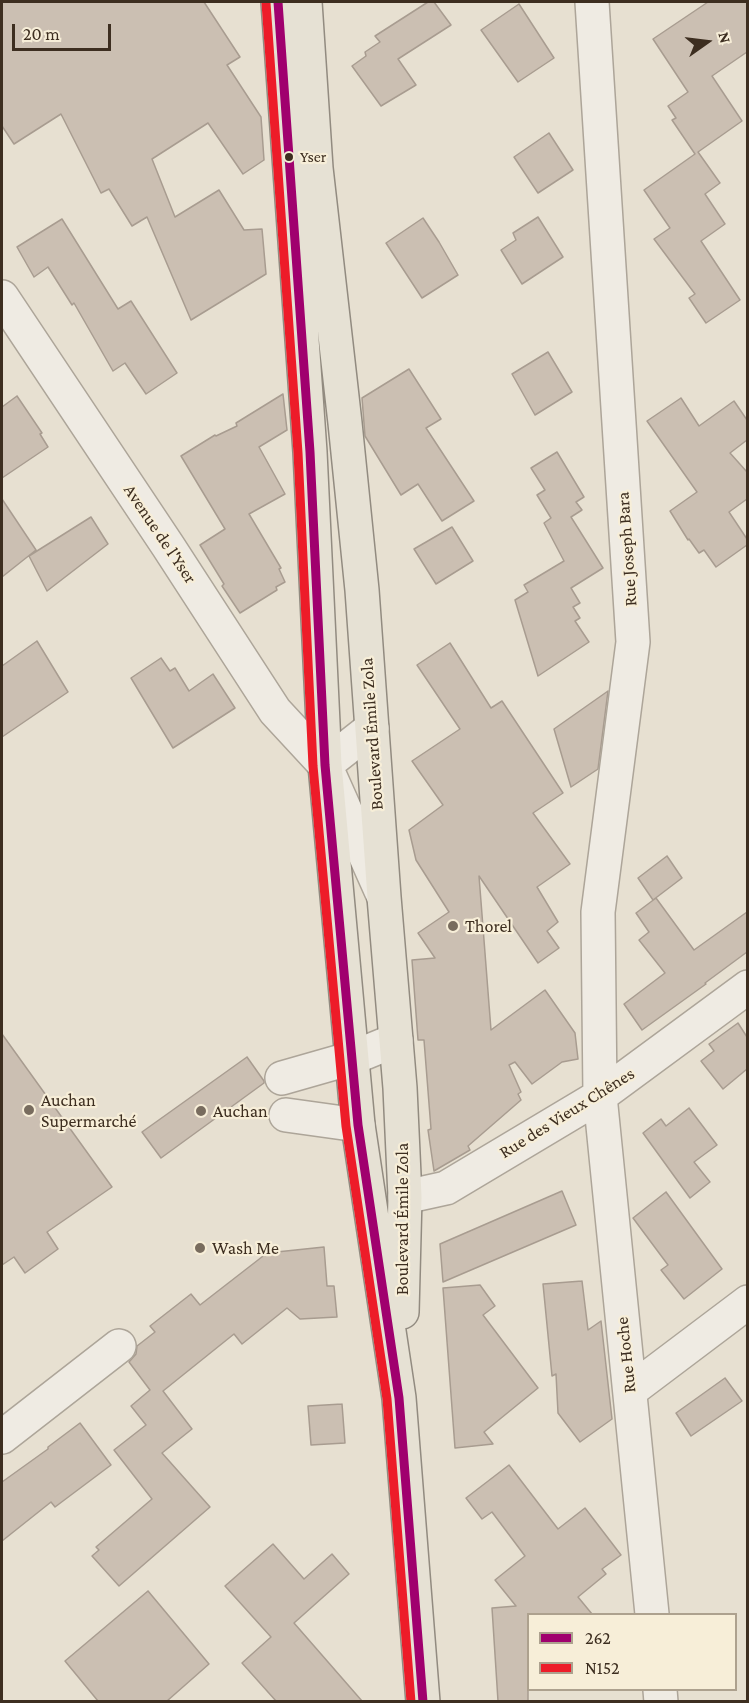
<!DOCTYPE html>
<meta charset="utf-8">
<style>
body{margin:0}
#map{position:relative;width:749px;height:1703px;overflow:hidden;background:#e7e0d1;font-family:"Crimson Pro",serif}
canvas{display:block}
.frame{position:absolute;inset:0;border:3px solid #3d2e20;pointer-events:none}
.legend{position:absolute;left:527px;top:1613px;width:210px;height:78px;box-sizing:border-box;background:#f7eed8;border:2px solid #ada18e;margin:0;padding:8px 10px;list-style:none;font-size:18px;color:#3d2e20}
.legend li{display:flex;align-items:center;gap:12px;height:30px}
.legend b{width:30px;border:2px solid #ada18e}
.north{position:absolute;left:677px;top:12px;width:60px;height:60px;-webkit-text-stroke:4px #f7eed8;paint-order:stroke;rotate:76deg;font-size:16px;font-weight:700;line-height:24px;text-align:center;color:#3d2e20}
.north::after{content:'';display:block;margin:auto;width:21px;height:27px;background:#3d2e20;clip-path:polygon(50% 0,100% 100%,50% 72%,0 100%)}
.scale{position:absolute;left:12px;top:24px;width:99px;height:27px;box-sizing:border-box;border:3px solid #3d2e20;border-top:0;padding-left:8px;font-size:18px;line-height:21px;white-space:nowrap;color:#3d2e20;-webkit-text-stroke:4px #f7eed8;paint-order:stroke}
</style>
<div id="map">
<canvas width="749" height="1703"></canvas>
<div class="frame"></div>
<ul class="legend">
<li><b style="height:8px;background:#a0006e"></b>262</li>
<li><b style="height:8px;background:#ed1c29"></b>N152</li>
</ul>
<div class="north">N</div>
<div class="scale">20 m</div>
</div>
<script>
const ctx = document.querySelector('canvas').getContext('2d');
ctx.lineJoin = 'round';
function fill(path, color) {
  ctx.fillStyle = color;
  ctx.fill(path, 'evenodd');
}
function toPath(rows) {
  const path = new Path2D();
  for (const r of rows) {
    path.moveTo(r[0], r[1]);
    for (let i = 2; i < r.length; i += 2) path.lineTo(r[i], r[i + 1]);
  }
  return path;
}
function trace(path, color, width, dash) {
  ctx.strokeStyle = color;
  ctx.lineWidth = width;
  ctx.lineCap = dash ? 'butt' : 'round';
  ctx.setLineDash(dash || []);
  ctx.stroke(path);
}
function write(font, color, halo, rows, align = 'center') {
  ctx.font = font + ' "Crimson Pro",serif';
  ctx.lineWidth = 4.5;
  ctx.setLineDash([]);
  ctx.textBaseline = 'middle';
  ctx.strokeStyle = halo;
  ctx.fillStyle = color;
  for (const [text, x, y, turn = 0] of rows) {
    ctx.save();
    ctx.translate(x, y);
    ctx.rotate((+turn || 0) * Math.PI / 180);
    ctx.textAlign = isNaN(turn) ? turn : align;
    if (halo) ctx.strokeText(text, 0, 0);
    ctx.fillText(text, 0, 0);
    ctx.restore();
  }
}
const building = toPath([
 [2,2,204,2,240,57,227,65,261,117,264,160,243,174,208,123,152,159,175,217,219,190,244,230,262,229,266,274,191,320,147,217,132,226,109,189,101,193,61,114,14,144,2,126,2,2],
 [428,2,434,2,451,25,398,59,416,85,381,106,352,66,366,56,365,52,380,42,375,36,428,2],
 [708,2,747,2,747,52,712,76,742,121,698,152,720,183,705,194,725,224,701,241,740,300,706,323,689,298,695,294,654,239,670,228,644,190,695,154,672,120,676,118,668,106,688,92,653,39,708,2],
 [519,4,554,58,518,82,481,30,519,4],
 [549,133,573,170,538,193,514,157,549,133],
 [538,217,563,257,522,284,501,250,516,240,513,233,538,217],
 [423,218,439,242,458,275,422,298,386,243,423,218],
 [62,219,118,309,131,301,177,373,146,394,125,363,113,371,74,303,72,305,48,267,34,277,17,247,62,219],
 [548,352,572,392,535,415,512,374,548,352],
 [409,369,441,419,426,428,474,501,442,521,418,484,401,495,365,436,362,398,409,369],
 [283,394,287,430,259,447,285,494,249,514,281,568,279,569,285,582,276,587,277,590,240,613,222,586,224,584,200,545,225,529,181,456,215,435,216,436,237,426,236,423,283,394],
 [17,396,42,433,40,434,48,447,2,478,2,407,17,396],
 [681,398,699,426,734,401,747,420,747,440,730,453,747,472,747,499,729,512,747,539,747,545,716,567,704,550,699,553,689,539,688,540,670,511,697,492,647,421,681,398],
 [557,452,584,497,576,502,582,510,571,517,603,568,571,588,580,603,573,607,580,618,575,621,589,642,538,676,515,600,528,592,524,585,564,561,544,523,551,518,537,495,545,490,531,468,557,452],
 [2,499,36,550,2,577,2,499],
 [91,517,108,544,47,591,29,556,91,517],
 [452,527,473,561,436,584,414,549,452,527],
 [37,641,68,692,2,737,2,666,37,641],
 [450,643,491,708,502,701,563,793,533,813,570,864,537,887,558,922,547,931,559,948,538,963,479,876,491,1030,545,990,575,1033,578,1059,562,1062,532,1084,515,1062,509,1065,521,1092,518,1094,521,1100,468,1146,470,1150,434,1171,428,1130,431,1129,424,1040,418,1040,412,960,435,958,418,933,449,912,416,860,409,830,443,805,412,761,460,729,417,665,450,643],
 [161,658,170,671,175,668,189,691,213,674,235,708,173,748,131,678,161,658],
 [608,691,598,769,571,787,554,729,608,691],
 [667,856,682,878,653,900,638,878,667,856],
 [656,898,694,950,747,912,747,952,705,983,706,984,642,1030,624,1004,665,973,639,940,649,932,636,913,656,898],
 [738,1023,747,1037,747,1069,723,1089,701,1061,714,1051,709,1044,738,1023],
 [2,1034,112,1187,47,1232,58,1249,25,1273,14,1257,2,1265,2,1034],
 [247,1057,264,1081,264,1083,161,1158,142,1132,247,1057],
 [689,1108,717,1145,694,1162,710,1182,690,1198,643,1133,661,1119,666,1126,689,1108],
 [562,1191,576,1225,443,1282,440,1244,562,1191],
 [666,1192,722,1269,684,1299,661,1270,668,1265,633,1218,666,1192],
 [324,1247,327,1286,334,1286,337,1317,300,1319,287,1308,242,1344,234,1334,163,1391,192,1429,162,1453,210,1507,119,1586,92,1556,99,1550,96,1547,152,1499,114,1450,146,1425,131,1406,150,1390,129,1362,136,1354,137,1346,155,1332,150,1326,191,1294,200,1305,267,1253,324,1247],
 [582,1281,588,1330,601,1321,612,1419,580,1442,558,1413,556,1374,552,1376,543,1284,582,1281],
 [480,1285,495,1306,483,1315,538,1388,484,1432,493,1444,455,1448,443,1288,480,1285],
 [725,1378,742,1401,691,1436,676,1413,725,1378],
 [342,1404,345,1443,311,1445,308,1406,342,1404],
 [80,1423,111,1465,55,1507,51,1502,2,1541,2,1482,48,1449,48,1447,80,1423],
 [509,1465,558,1529,585,1508,621,1555,602,1569,606,1574,578,1597,592,1614,528,1614,528,1701,498,1701,492,1608,516,1606,495,1580,525,1556,492,1512,482,1519,466,1498,509,1465],
 [273,1544,304,1579,332,1554,349,1574,294,1623,362,1701,276,1701,242,1663,271,1637,225,1586,273,1544],
 [148,1591,209,1664,167,1701,98,1701,65,1661,148,1591]
]);
fill(building, '#cbbfb2');
trace(building, '#a89c90', 1.5);
const minor = toPath([
 [592,2,633,642,598,912,600,1096,652,1614],
 [2,297,168,546,275,711,325,765,383,895],
 [325,765,372,728],
 [282,1078,352,1058,396,1040],
 [286,1115,358,1125],
 [405,1197,446,1188,600,1096,748,987],
 [630,1391,748,1302],
 [2,1437,119,1346],
 [660,1690,661,1702]
]);
const major = toPath([
 [278,2,310,452,325,765,358,1125,399,1398,423,1702],
 [305,2,316,168,345,423,362,590,384,897,400,1088,405,1197,402,1312]
]);
trace(minor, '#ada599', 36);
trace(major, '#928b80', 36);
trace(minor, '#efebe3', 33);
trace(major, '#e6e1d4', 33);
trace(toPath([
 [278,2,310,452,325,765,358,1125,399,1398,423,1702]
]), '#a0006e', 9);
trace(toPath([
 [266,3,298,453,313,766,346,1126,387,1399,411,1702]
]), '#ed1c29', 9);
for (const [x, y, r, color] of [
 [289,157,5,"#3d2e20"],
 [453,926,6,"#786c5e"],
 [29,1110,6,"#786c5e"],
 [201,1111,6,"#786c5e"],
 [200,1248,6,"#786c5e"]
]) {
  const dot = new Path2D();
  dot.arc(x, y, r, 0, 2 * Math.PI);
  ctx.fillStyle = color;
  ctx.fill(dot);
  trace(dot, '#f7eed8', 2);
}
write('16px', '#3d2e20', '#f7eed8', [
 ["Yser",300,157]
], 'left');
write('18px', '#3d2e20', '#f7eed8', [
 ["Avenue de l'Yser",160,534,56],
 ["Rue Joseph Bara",627,549,-94],
 ["Boulevard Émile Zola",372,734,-94],
 ["Rue des Vieux Chênes",567,1113,-32],
 ["Boulevard Émile Zola",402,1219,-90],
 ["Rue Hoche",626,1355,-96]
]);
write('18px', '#3d2e20', '#f7eed8', [
 ["Thorel",465,926],
 ["Auchan",41,1100],
 ["Supermarché",41,1121],
 ["Auchan",213,1111],
 ["Wash Me",212,1248]
], 'left');
</script>
